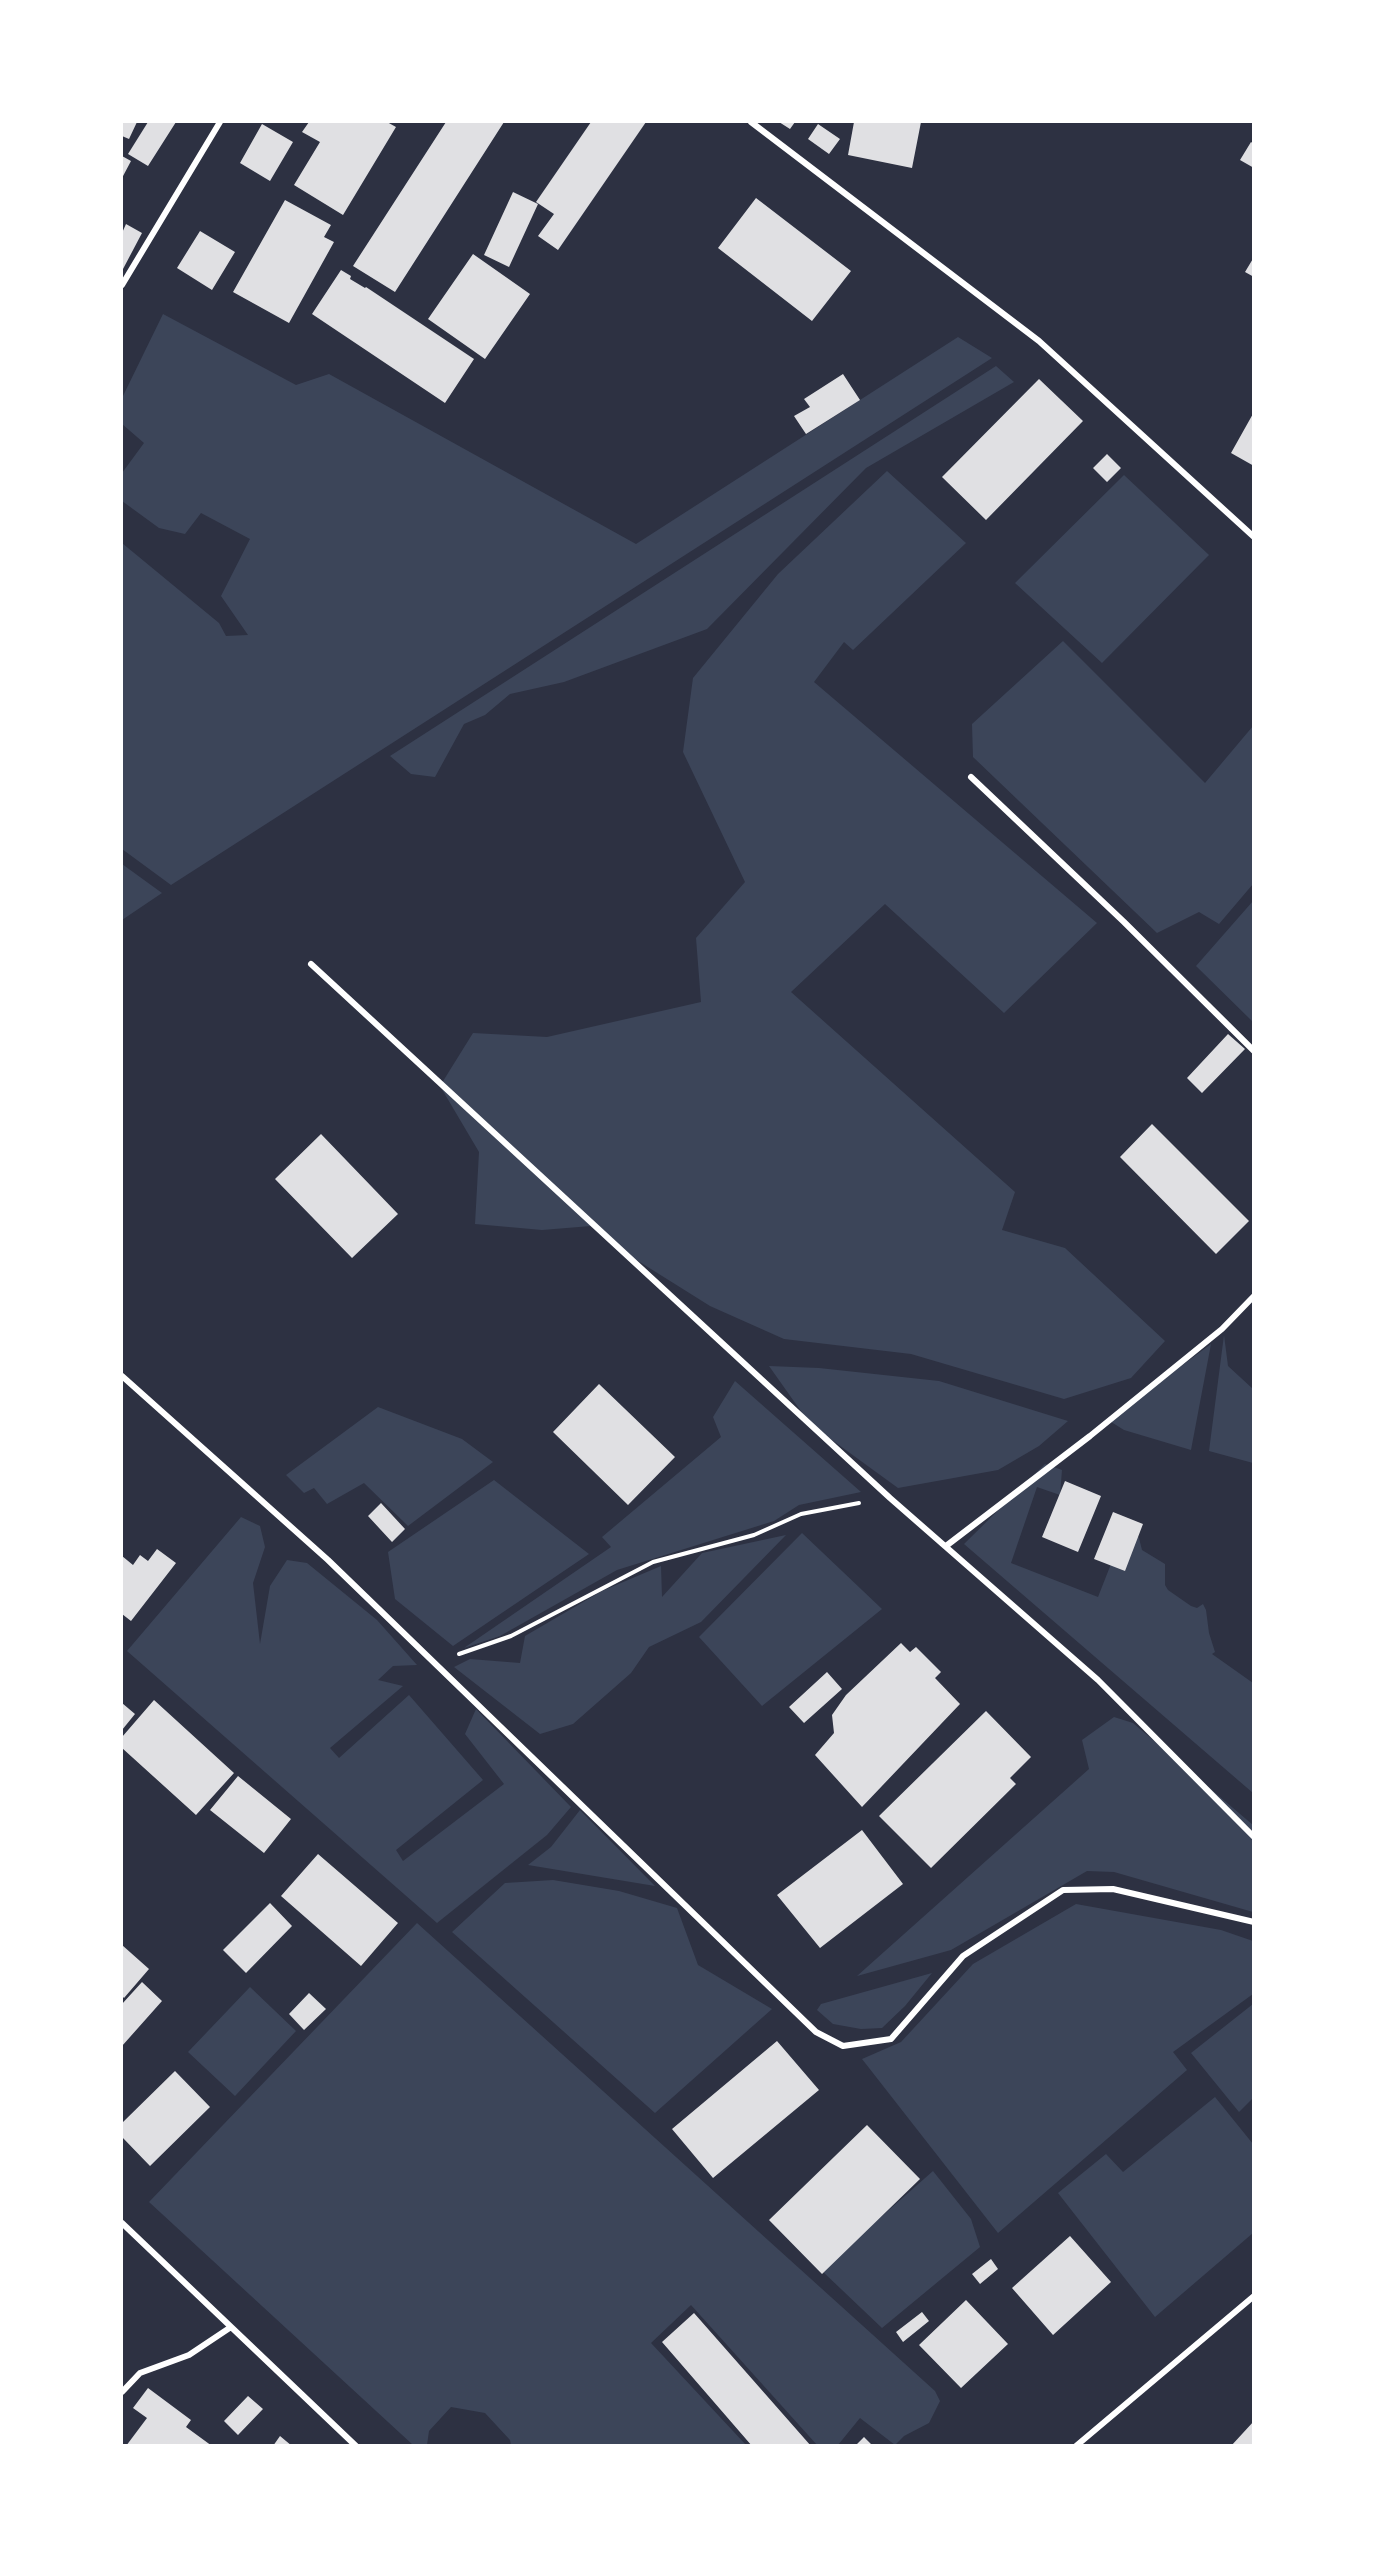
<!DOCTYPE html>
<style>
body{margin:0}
#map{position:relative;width:1375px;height:2567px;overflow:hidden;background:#2d3142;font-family:"Titillium Web",sans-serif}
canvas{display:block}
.frame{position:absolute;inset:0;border:123px solid #fff;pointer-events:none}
</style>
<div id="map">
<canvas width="1375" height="2567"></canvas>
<div class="frame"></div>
</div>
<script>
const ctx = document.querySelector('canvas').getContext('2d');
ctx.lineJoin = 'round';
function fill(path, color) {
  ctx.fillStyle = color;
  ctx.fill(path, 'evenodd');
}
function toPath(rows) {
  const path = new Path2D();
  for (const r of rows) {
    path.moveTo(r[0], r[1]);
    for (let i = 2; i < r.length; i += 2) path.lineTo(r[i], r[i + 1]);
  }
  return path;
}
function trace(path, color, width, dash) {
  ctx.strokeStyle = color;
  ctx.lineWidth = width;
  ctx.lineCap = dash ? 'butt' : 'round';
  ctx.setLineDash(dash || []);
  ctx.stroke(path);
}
fill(toPath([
 [163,314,296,385,329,374,636,544,958,337,992,358,171,885,122,849,122,543,219,623,226,636,248,635,221,596,250,539,201,513,185,534,159,528,122,501,122,473,144,443,122,424,122,398],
 [996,366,1014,382,866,468,707,629,564,682,510,694,485,715,464,724,435,777,411,774,390,756],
 [887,471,966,543,853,650,844,642,814,682,1097,923,1004,1013,885,904,791,992,1015,1192,1002,1230,1065,1248,1165,1341,1131,1378,1064,1399,911,1354,784,1339,710,1306,635,1259,591,1226,542,1230,475,1224,479,1152,440,1086,473,1033,547,1037,701,1002,696,938,745,882,683,752,693,678,778,574],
 [1124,475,1209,555,1102,663,1015,583],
 [1063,641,1205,783,1253,726,1253,884,1219,924,1199,912,1157,933,973,757,972,724],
 [122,864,162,893,122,920],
 [1253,901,1253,1022,1196,966],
 [1224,1335,1228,1366,1253,1389,1253,1463,1209,1451],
 [1211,1344,1191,1450,1124,1430,1108,1420],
 [769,1366,819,1368,939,1381,1068,1421,1039,1446,998,1470,898,1488,810,1424],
 [735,1381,861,1492,799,1505,774,1521,617,1570,500,1636,464,1648,611,1547,602,1537,721,1437,713,1417],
 [378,1407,462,1439,493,1462,408,1526,364,1483,327,1504,314,1488,304,1493,286,1475],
 [1045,1464,1062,1470,1060,1495,1037,1487,1011,1563,1098,1597,1120,1541,1105,1532,1123,1517,1129,1522,1139,1538,1142,1550,1165,1564,1165,1585,1168,1590,1191,1606,1197,1608,1203,1604,1206,1610,1209,1633,1215,1652,1212,1654,1253,1683,1253,1793,964,1544],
 [494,1480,589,1554,453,1646,395,1599,388,1552],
 [241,1517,260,1526,265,1547,253,1583,260,1644,270,1586,287,1560,307,1563,377,1620,417,1665,393,1666,378,1680,403,1686,330,1748,339,1758,409,1695,483,1780,396,1850,403,1861,504,1784,465,1734,476,1709,571,1807,547,1835,437,1923,127,1651],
 [802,1533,882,1609,762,1706,699,1637],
 [786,1535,701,1622,649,1647,631,1673,573,1724,540,1734,454,1667,470,1659,520,1663,525,1636,602,1591,661,1566,662,1597,702,1553],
 [1114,1717,1133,1723,1253,1825,1253,1912,1114,1872,1087,1871,951,1950,857,1976,1089,1769,1082,1740],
 [580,1810,655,1886,528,1865,551,1847],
 [553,1880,619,1891,677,1908,698,1965,772,2009,655,2113,452,1932,505,1883],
 [1076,1904,1221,1930,1253,1941,1253,1994,1173,2052,1187,2070,998,2233,862,2059,901,2042,973,1964],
 [417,1923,935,2391,940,2401,929,2423,904,2436,895,2445,860,2418,838,2445,817,2445,691,2305,651,2343,746,2445,511,2445,510,2440,485,2413,451,2407,429,2431,427,2445,413,2445,149,2202],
 [932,1973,905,2006,882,2028,861,2029,833,2024,817,2010,821,2004],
 [250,1987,296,2031,235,2096,188,2052],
 [1253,2004,1253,2098,1239,2112,1191,2053],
 [1215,2097,1253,2144,1253,2233,1155,2317,1058,2193,1106,2154,1123,2172],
 [933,2171,971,2219,980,2247,882,2328,821,2270]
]), '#3c4559');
fill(toPath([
 [122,122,137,122,129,139,122,136],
 [148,122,176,122,148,166,128,154],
 [309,122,387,122,396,127,343,215,294,185,320,142,302,132],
 [446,122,504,122,395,292,353,266],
 [591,122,646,122,558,250,538,236,554,214,536,202],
 [779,122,795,122,790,129],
 [854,122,921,122,912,168,848,155],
 [262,124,293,142,270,181,240,163],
 [818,124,840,139,829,154,808,139],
 [1251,142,1254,144,1254,168,1240,160],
 [122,156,131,161,122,178],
 [513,192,538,204,509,267,484,255],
 [756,198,851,271,812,321,718,248],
 [285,200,331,225,324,237,334,242,289,323,233,292],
 [126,224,142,233,123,269,122,233],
 [200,231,235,252,212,290,177,268],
 [473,254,530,294,485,359,428,319],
 [1254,257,1254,277,1245,272],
 [341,270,351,276,350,279,365,288,366,287,474,359,445,403,312,314],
 [843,374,860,400,806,434,794,416,810,407,804,399],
 [1039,379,1083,421,986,520,942,477],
 [1254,412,1254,466,1231,453],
 [1107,454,1121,468,1107,482,1093,468],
 [1228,1034,1245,1049,1202,1093,1187,1078],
 [1152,1124,1249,1221,1216,1254,1120,1157],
 [321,1134,398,1214,352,1258,275,1179],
 [599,1384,675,1457,628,1505,553,1432],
 [1065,1481,1101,1496,1078,1552,1042,1537],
 [381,1503,405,1529,392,1542,368,1516],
 [1113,1512,1143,1524,1125,1571,1094,1559],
 [157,1549,176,1563,131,1621,122,1614,122,1556,133,1565,140,1555,148,1561],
 [901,1643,910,1652,916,1647,941,1672,935,1678,960,1704,862,1807,815,1755,834,1733,832,1715,846,1695],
 [827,1672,842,1689,804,1723,789,1707],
 [154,1700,234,1773,196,1815,122,1748,122,1737],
 [122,1703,135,1714,122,1730],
 [986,1711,1031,1757,1010,1778,1016,1784,931,1868,879,1816],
 [238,1776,291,1819,264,1853,210,1810],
 [862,1830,903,1884,820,1948,777,1895],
 [318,1854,398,1923,361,1966,281,1896],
 [270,1903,292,1926,246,1973,223,1950],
 [122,1945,149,1969,124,1998,122,1996],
 [142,1982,162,2001,122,2046,122,2004],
 [309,1993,326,2009,304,2030,289,2014],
 [777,2041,819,2090,713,2178,672,2129],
 [175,2071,210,2107,150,2166,122,2137,122,2123],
 [867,2125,920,2179,822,2274,769,2220],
 [1070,2236,1111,2282,1053,2335,1012,2288],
 [991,2259,998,2269,980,2284,972,2274],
 [966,2300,1008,2344,961,2388,919,2345],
 [922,2312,929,2321,903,2342,896,2332],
 [694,2313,811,2446,752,2446,662,2342],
 [148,2388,191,2420,186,2427,212,2446,126,2446,147,2418,133,2408],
 [248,2396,263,2409,238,2435,224,2421],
 [1254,2421,1254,2446,1231,2446],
 [280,2436,292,2446,273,2446],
 [864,2437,873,2446,855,2446]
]), '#e0e0e3');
trace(toPath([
 [459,1654,511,1636,653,1562,754,1535,801,1514,859,1503]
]), '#fff', 4);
trace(toPath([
 [751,122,1039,341,1254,537],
 [122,285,220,122],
 [971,777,1124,922,1254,1051],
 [311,964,890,1498,1098,1680,1254,1837],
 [122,1376,328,1560,816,2032,843,2046,891,2039,963,1956,1063,1890,1113,1889,1254,1922],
 [946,1546,1090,1436,1222,1329,1254,1296],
 [122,2223,356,2446],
 [122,2392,140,2373,189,2355,231,2327],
 [1076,2446,1254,2296]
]), '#fff', 6);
</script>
